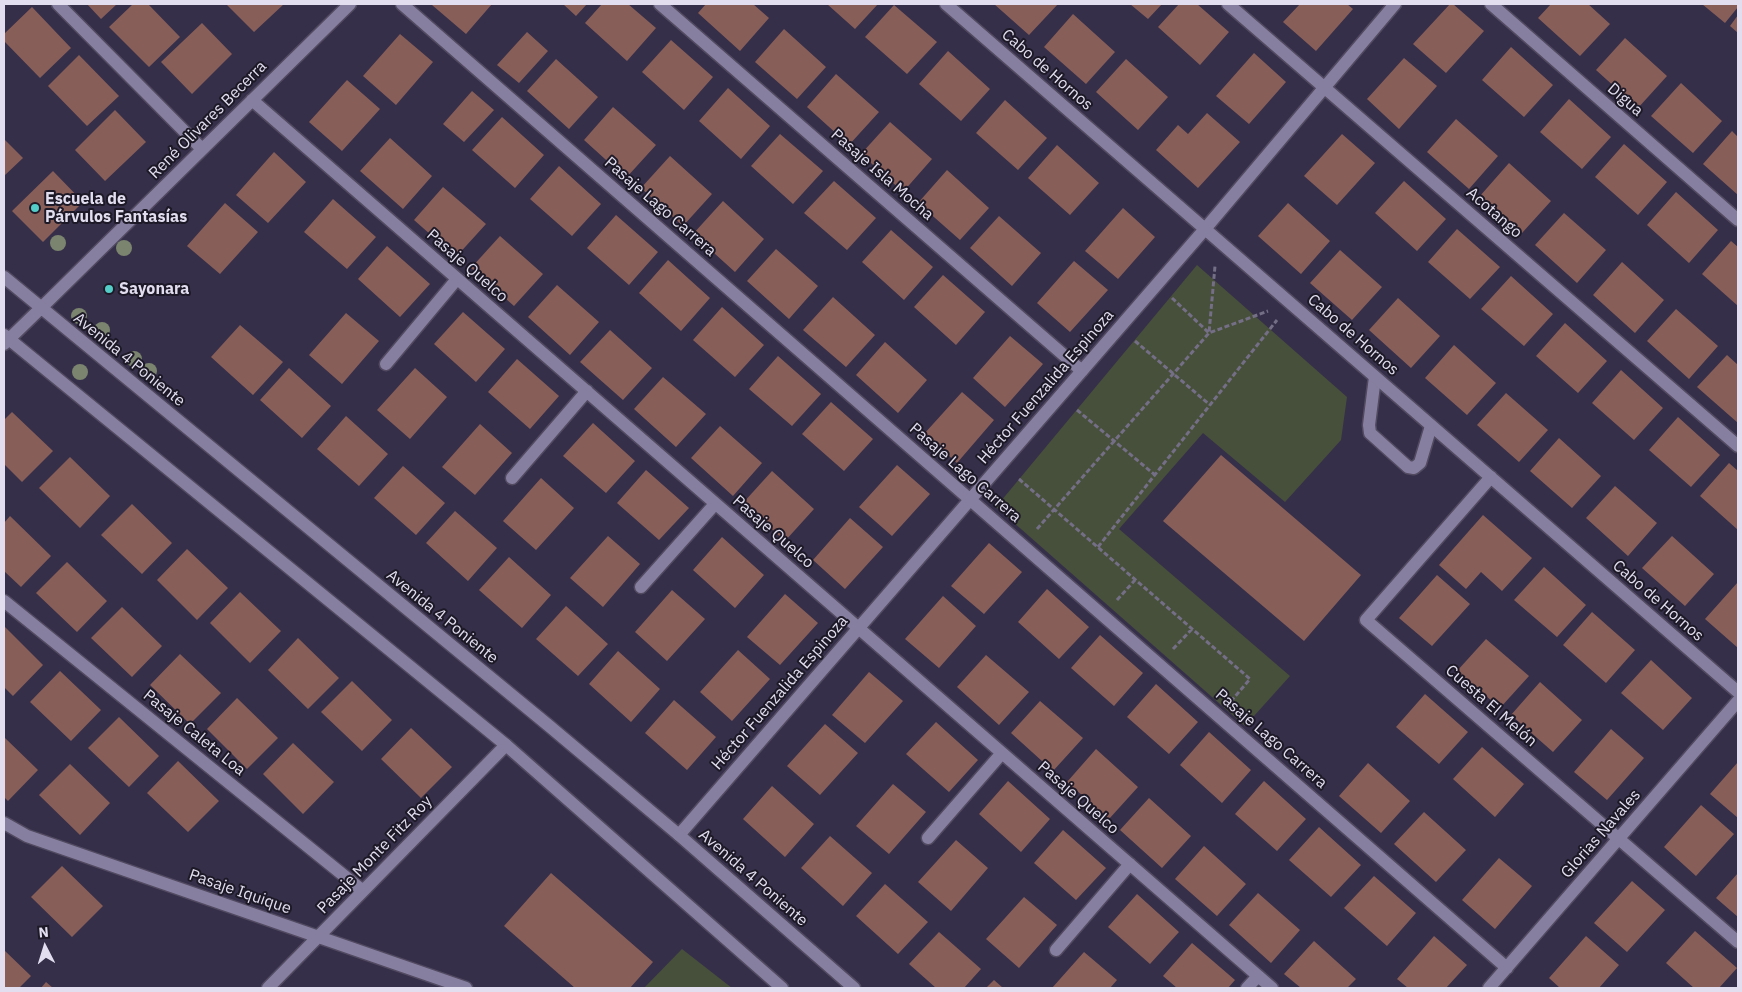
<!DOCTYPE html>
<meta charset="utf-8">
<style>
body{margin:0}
#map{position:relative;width:1742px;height:992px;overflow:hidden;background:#362f4a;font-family:"IBM Plex Sans",sans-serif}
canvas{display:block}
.frame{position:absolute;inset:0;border:5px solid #e2def0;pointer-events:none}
.north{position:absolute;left:20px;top:922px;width:50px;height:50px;-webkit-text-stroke:4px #1d1926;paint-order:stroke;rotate:355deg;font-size:14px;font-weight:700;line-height:20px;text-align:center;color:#e2def0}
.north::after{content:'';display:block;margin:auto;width:18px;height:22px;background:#e2def0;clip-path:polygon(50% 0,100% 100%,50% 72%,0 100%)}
</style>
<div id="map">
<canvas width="1742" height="992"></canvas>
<div class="frame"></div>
<div class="north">N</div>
</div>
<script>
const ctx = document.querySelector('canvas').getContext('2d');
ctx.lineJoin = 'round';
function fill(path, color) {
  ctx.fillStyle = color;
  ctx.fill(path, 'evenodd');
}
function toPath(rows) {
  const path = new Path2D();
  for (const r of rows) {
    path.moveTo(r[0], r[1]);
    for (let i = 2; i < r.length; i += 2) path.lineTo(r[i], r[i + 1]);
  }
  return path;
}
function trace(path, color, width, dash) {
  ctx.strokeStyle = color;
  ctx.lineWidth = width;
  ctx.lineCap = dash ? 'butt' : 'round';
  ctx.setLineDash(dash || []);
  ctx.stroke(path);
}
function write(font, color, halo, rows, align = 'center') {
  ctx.font = font + ' "IBM Plex Sans",sans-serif';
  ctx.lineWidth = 4;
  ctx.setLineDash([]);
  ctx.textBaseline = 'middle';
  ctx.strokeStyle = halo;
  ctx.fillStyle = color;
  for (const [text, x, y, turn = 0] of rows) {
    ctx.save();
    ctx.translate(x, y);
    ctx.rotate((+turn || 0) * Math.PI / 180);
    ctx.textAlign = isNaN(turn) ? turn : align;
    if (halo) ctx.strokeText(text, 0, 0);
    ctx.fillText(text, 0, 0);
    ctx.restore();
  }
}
fill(toPath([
 [1197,265,1347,397,1341,440,1285,502,1203,433,1119,529,1290,676,1245,726,996,507],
 [682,949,732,988,644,988]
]), '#47503a');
fill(toPath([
 [87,4,117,4,101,19],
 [133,4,148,4,180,37,149,67,109,27],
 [226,4,284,4,254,32],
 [434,4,492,4,466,34,432,5],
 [563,4,587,4,576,16],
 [602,4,628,4,656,28,627,61,585,23],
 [706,4,753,4,769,18,740,51,698,13],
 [827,4,878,4,855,29],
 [994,4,1058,4,1029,35],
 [1130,4,1162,4,1148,19],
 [1179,4,1197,4,1229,32,1200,65,1158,27],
 [1300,4,1347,4,1353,9,1316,51,1283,22],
 [1450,4,1453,4,1484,31,1446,73,1413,44],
 [1551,4,1588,4,1610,24,1580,56,1538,18],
 [1702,4,1738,4,1738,7,1725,23],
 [894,5,937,42,907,74,865,37],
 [32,7,71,48,40,78,4,41,4,34],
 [1073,14,1115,52,1086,84,1044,47],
 [1738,15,1738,33,1730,26],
 [202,23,232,54,192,94,161,62],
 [784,29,826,67,797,99,755,62],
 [527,32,548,51,519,83,497,65],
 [400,34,433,62,396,105,363,76],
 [1625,38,1667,76,1638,108,1596,70],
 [671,40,713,77,684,110,642,72],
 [1511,47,1553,85,1524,117,1482,80],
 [948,51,990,89,961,121,919,84],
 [1254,53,1286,82,1249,124,1216,96],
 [79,55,119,96,87,126,48,86],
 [1404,58,1437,86,1399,129,1367,99],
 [556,59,598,97,569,129,527,91],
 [1126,59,1168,97,1138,130,1096,92],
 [836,74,879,112,849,145,807,107],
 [347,80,380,109,342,151,309,122],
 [1681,83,1722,121,1693,153,1651,116],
 [728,88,770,126,741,159,699,121],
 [472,91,494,110,464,142,443,124],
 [1569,99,1611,137,1582,169,1540,132],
 [1005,100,1047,138,1018,170,976,133],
 [613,107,656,145,626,178,584,140],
 [115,110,146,142,105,181,75,150],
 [1207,113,1240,142,1198,188,1156,150,1178,125,1188,134],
 [502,117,544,155,515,188,472,150],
 [1456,119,1498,156,1469,189,1427,152],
 [890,122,932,159,903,192,861,154],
 [1732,131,1738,137,1738,195,1703,164],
 [780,134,823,171,793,204,751,166],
 [1342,134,1375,163,1337,205,1304,176],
 [390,138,432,176,403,209,360,171],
 [4,139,23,158,4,176],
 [1624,144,1667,182,1638,215,1595,177],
 [1057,145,1099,183,1070,215,1028,178],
 [274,152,306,182,268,223,236,195],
 [670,156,712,194,683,226,641,188],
 [1509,163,1551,201,1522,233,1480,196],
 [559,166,601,204,572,236,530,199],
 [947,170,989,208,960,240,918,203],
 [53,171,83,202,43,242,12,211],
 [834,181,876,218,847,250,804,213],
 [1404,181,1446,219,1417,251,1375,213],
 [443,187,486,224,456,257,414,220],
 [1676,192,1718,230,1689,263,1647,225],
 [333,199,376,237,347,269,304,232],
 [723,201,764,239,735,272,693,234],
 [225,203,258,232,220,274,187,246],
 [1288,203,1330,241,1301,274,1258,236],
 [1123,208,1155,237,1118,279,1085,251],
 [1564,213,1606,250,1577,283,1535,245],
 [616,215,658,252,629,285,587,248],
 [999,216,1041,253,1012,286,970,248],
 [1457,229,1500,267,1470,299,1428,262],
 [891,230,933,267,904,300,862,262],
 [500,236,543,274,514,306,471,268],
 [1731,241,1738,247,1738,306,1702,274],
 [387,246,430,284,400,317,358,279],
 [776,249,818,286,789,319,747,281],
 [1340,250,1382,287,1352,320,1310,283],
 [668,260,710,298,681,331,639,293],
 [1074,261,1108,290,1070,332,1037,303],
 [1622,262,1664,300,1635,333,1593,295],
 [943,275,985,312,956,345,914,307],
 [1511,276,1553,314,1524,346,1481,309],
 [557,285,599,322,570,355,528,317],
 [833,297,875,335,846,367,803,330],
 [1398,298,1440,336,1411,368,1369,330],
 [722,307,764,345,735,377,693,340],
 [1676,309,1718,346,1689,379,1647,341],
 [463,312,505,349,476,382,434,344],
 [346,313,379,341,342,384,309,355],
 [1565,323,1607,361,1578,393,1536,356],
 [240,325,283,362,253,395,211,357],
 [610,330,652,368,623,400,580,362],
 [1010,336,1043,364,1005,407,973,378],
 [885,342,927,380,898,413,856,375],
 [1454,345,1496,383,1467,415,1425,378],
 [1727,355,1738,365,1738,423,1697,387],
 [778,356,821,394,792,426,749,389],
 [517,359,559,396,530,429,488,392],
 [289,368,331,406,302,438,260,400],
 [415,368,447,397,410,439,377,410],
 [1621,370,1663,408,1634,440,1592,403],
 [663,377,706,414,676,447,634,409],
 [962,392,994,420,957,463,924,434],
 [1506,393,1548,430,1519,462,1477,425],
 [831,402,873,439,844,471,802,434],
 [12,412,53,451,22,482,4,464,4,420],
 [346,416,388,454,359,486,317,449],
 [1678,417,1720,455,1691,487,1649,450],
 [593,423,635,461,606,493,563,456],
 [480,424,512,453,475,495,442,467],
 [720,426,762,463,733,496,691,458],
 [1559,438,1601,476,1572,508,1530,471],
 [1221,455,1361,575,1304,641,1163,521],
 [70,457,110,496,80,528,39,488],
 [1729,463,1738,471,1738,530,1700,496],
 [897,465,930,494,892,536,859,507],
 [403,466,445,503,416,535,374,498],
 [646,470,689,508,659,540,617,503],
 [772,471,814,509,785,541,743,503],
 [541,478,574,508,536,550,503,521],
 [1615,486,1657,523,1628,556,1586,518],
 [132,504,172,543,142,574,101,535],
 [455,511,497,548,468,581,426,543],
 [1483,515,1532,558,1502,591,1481,572,1466,589,1439,565],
 [10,516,51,556,21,587,4,571,4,523],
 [850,518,883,547,845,589,813,560],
 [608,536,640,564,603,607,570,578],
 [1672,536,1714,574,1685,606,1642,568],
 [722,537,764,575,735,608,693,570],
 [989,543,1022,572,984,614,951,586],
 [187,549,228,588,197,620,157,580],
 [509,557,551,595,522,628,479,590],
 [67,562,107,601,77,632,36,593],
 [1544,567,1586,605,1557,637,1514,600],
 [1437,575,1470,604,1432,646,1399,618],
 [1738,582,1738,648,1705,619],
 [1047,589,1089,627,1059,659,1018,622],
 [672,590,705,619,667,661,635,632],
 [240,592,281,631,250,663,210,623],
 [785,594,818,623,780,665,747,637],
 [943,596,976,626,939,668,905,639],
 [566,606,608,644,578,676,536,639],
 [122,607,162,646,132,677,91,638],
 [1592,612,1635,650,1606,683,1563,645],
 [4,626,43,665,13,696,4,687],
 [1100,635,1143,673,1114,706,1071,668],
 [298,638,339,678,308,709,268,670],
 [1486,639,1529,676,1500,708,1457,671],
 [738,650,770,679,732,721,700,692],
 [618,651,660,689,631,722,589,684],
 [180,654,221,693,190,724,150,685],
 [986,655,1029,692,999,725,957,687],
 [1651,660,1692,698,1663,730,1621,693],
 [60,671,101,710,71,741,30,702],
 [869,672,903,701,865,743,832,715],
 [352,681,392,720,362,751,321,712],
 [1540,682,1582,720,1553,752,1511,715],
 [1156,684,1198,722,1169,754,1127,717],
 [1425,694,1468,732,1439,764,1396,727],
 [237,698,278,738,247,769,207,729],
 [674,700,716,737,687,770,645,733],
 [1040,701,1083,738,1053,771,1011,733],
 [119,717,159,756,129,787,88,748],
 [936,722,978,760,949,792,906,754],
 [825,724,858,753,820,795,787,766],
 [411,728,452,767,421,798,381,759],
 [1611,729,1644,758,1607,800,1574,772],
 [1209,732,1251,770,1222,803,1180,765],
 [4,737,38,770,8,801,4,797],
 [293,743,334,782,303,814,263,774],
 [1482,747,1524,784,1495,817,1453,779],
 [1096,749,1138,787,1109,819,1067,782],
 [178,761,219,801,188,832,147,793],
 [1738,762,1738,818,1710,794],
 [1368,763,1410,801,1381,833,1339,796],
 [70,764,110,803,80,835,39,795],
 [1008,781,1050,819,1021,852,979,814],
 [1264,781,1306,819,1277,851,1235,814],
 [893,784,926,812,889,854,856,826],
 [772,786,814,824,785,857,743,819],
 [1149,798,1191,836,1162,868,1120,830],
 [1701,805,1734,834,1696,876,1664,847],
 [1424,812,1466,850,1436,882,1394,844],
 [1319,827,1361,865,1331,897,1289,860],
 [1063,830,1106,868,1076,900,1034,863],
 [830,836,872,873,843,906,801,868],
 [956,840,988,868,951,911,918,882],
 [1204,846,1246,884,1217,916,1175,879],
 [1499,858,1532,886,1495,929,1462,900],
 [62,866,103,906,72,937,31,897],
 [551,873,653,962,630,988,575,988,504,926],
 [1738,873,1738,917,1716,898],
 [1374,876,1416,913,1387,946,1344,908],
 [1632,881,1665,910,1627,952,1594,923],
 [885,884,928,922,898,954,856,916],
 [1258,893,1300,930,1271,963,1229,925],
 [1137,894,1179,932,1150,964,1108,927],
 [1024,897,1057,925,1019,968,986,939],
 [1695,931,1737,968,1719,988,1694,988,1666,963],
 [939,932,981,969,964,988,936,988,909,964],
 [1434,936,1467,965,1446,988,1408,988,1397,979],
 [1586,936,1619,965,1599,988,1560,988,1549,978],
 [1314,941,1356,979,1347,988,1301,988,1284,974],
 [1192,943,1235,980,1228,988,1177,988,1163,976],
 [4,950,31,976,19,988,4,988],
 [1084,952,1117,980,1110,988,1052,988],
 [994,980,1003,988,986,988],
 [46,982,53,988,41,988]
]), '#885e58');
const service = toPath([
 [1375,377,1369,425,1370,433,1408,467,1414,468,1420,463,1431,426]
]);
const minor = toPath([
 [58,4,202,149],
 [402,4,1507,968],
 [660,4,1082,371],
 [946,4,1738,692],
 [1228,4,1738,446],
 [1491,4,1738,220],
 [252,100,1272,988],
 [41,308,350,4],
 [386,364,457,279],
 [1491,477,1366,620,1738,942],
 [512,478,587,391],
 [641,587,715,504],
 [4,601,363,891],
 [4,823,27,836,466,988],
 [679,835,1205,229,1395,4],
 [928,838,1002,753],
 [1056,950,1130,864],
 [268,988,506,745],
 [1247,988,1258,976],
 [1489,988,1738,701]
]);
const tertiary = toPath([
 [4,277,548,725,679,835,854,988],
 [4,335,506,745,782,988],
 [4,344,41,308]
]);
trace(service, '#514a61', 15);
trace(minor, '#514a61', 15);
trace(tertiary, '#514a61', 15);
trace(toPath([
 [1172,298,1209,333,1268,311],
 [1135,341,1210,405],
 [1077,410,1155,475],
 [1019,479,1250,679,1232,700],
 [1037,529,1209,333,1215,266],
 [1098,547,1277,320],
 [1117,600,1135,580],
 [1173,649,1192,629]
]), '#746e86', 3, [5, 2.5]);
trace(service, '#877f9f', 12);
trace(minor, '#877f9f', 12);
trace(tertiary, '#877f9f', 12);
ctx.fillStyle = '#7a846e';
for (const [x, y] of [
 [58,243],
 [124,248],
 [79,316],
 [102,330],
 [134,359],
 [149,371],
 [80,372]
]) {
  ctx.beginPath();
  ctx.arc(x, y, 8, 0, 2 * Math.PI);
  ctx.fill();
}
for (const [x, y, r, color] of [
 [35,208,5,"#54cdc8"],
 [109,289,5,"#54cdc8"]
]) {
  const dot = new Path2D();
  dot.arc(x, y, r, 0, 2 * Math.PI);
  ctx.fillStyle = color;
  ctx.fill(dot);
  trace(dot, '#1d1926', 2);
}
write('16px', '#e2def0', '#1d1926', [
 ["Cabo de Hornos",1047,70,41],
 ["Digua",1625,100,41],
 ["René Olivares Becerra",208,120,-45],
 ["Pasaje Isla Mocha",882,175,41],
 ["Pasaje Lago Carrera",660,207,41],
 ["Acotango",1494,213,41],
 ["Pasaje Quelco",467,266,41],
 ["Cabo de Hornos",1353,335,41],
 ["Avenida 4 Poniente",129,360,39],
 ["Héctor Fuenzalida Espinoza",1046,387,-49],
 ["Pasaje Lago Carrera",965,473,41],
 ["Pasaje Quelco",773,532,41],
 ["Cabo de Hornos",1658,601,41],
 ["Avenida 4 Poniente",442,617,39],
 ["Héctor Fuenzalida Espinoza",780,693,-49],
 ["Cuesta El Melón",1491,706,41],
 ["Pasaje Caleta Loa",194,733,39],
 ["Pasaje Lago Carrera",1271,739,41],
 ["Pasaje Quelco",1078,798,41],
 ["Glorias Navales",1601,834,-49],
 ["Pasaje Monte Fitz Roy",375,855,-46],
 ["Avenida 4 Poniente",753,878,41],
 ["Pasaje Iquique",240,892,19]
]);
write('bold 16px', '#e2def0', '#1d1926', [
 ["Escuela de",45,199],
 ["Párvulos Fantasías",45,217],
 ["Sayonara",119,289]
], 'left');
</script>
